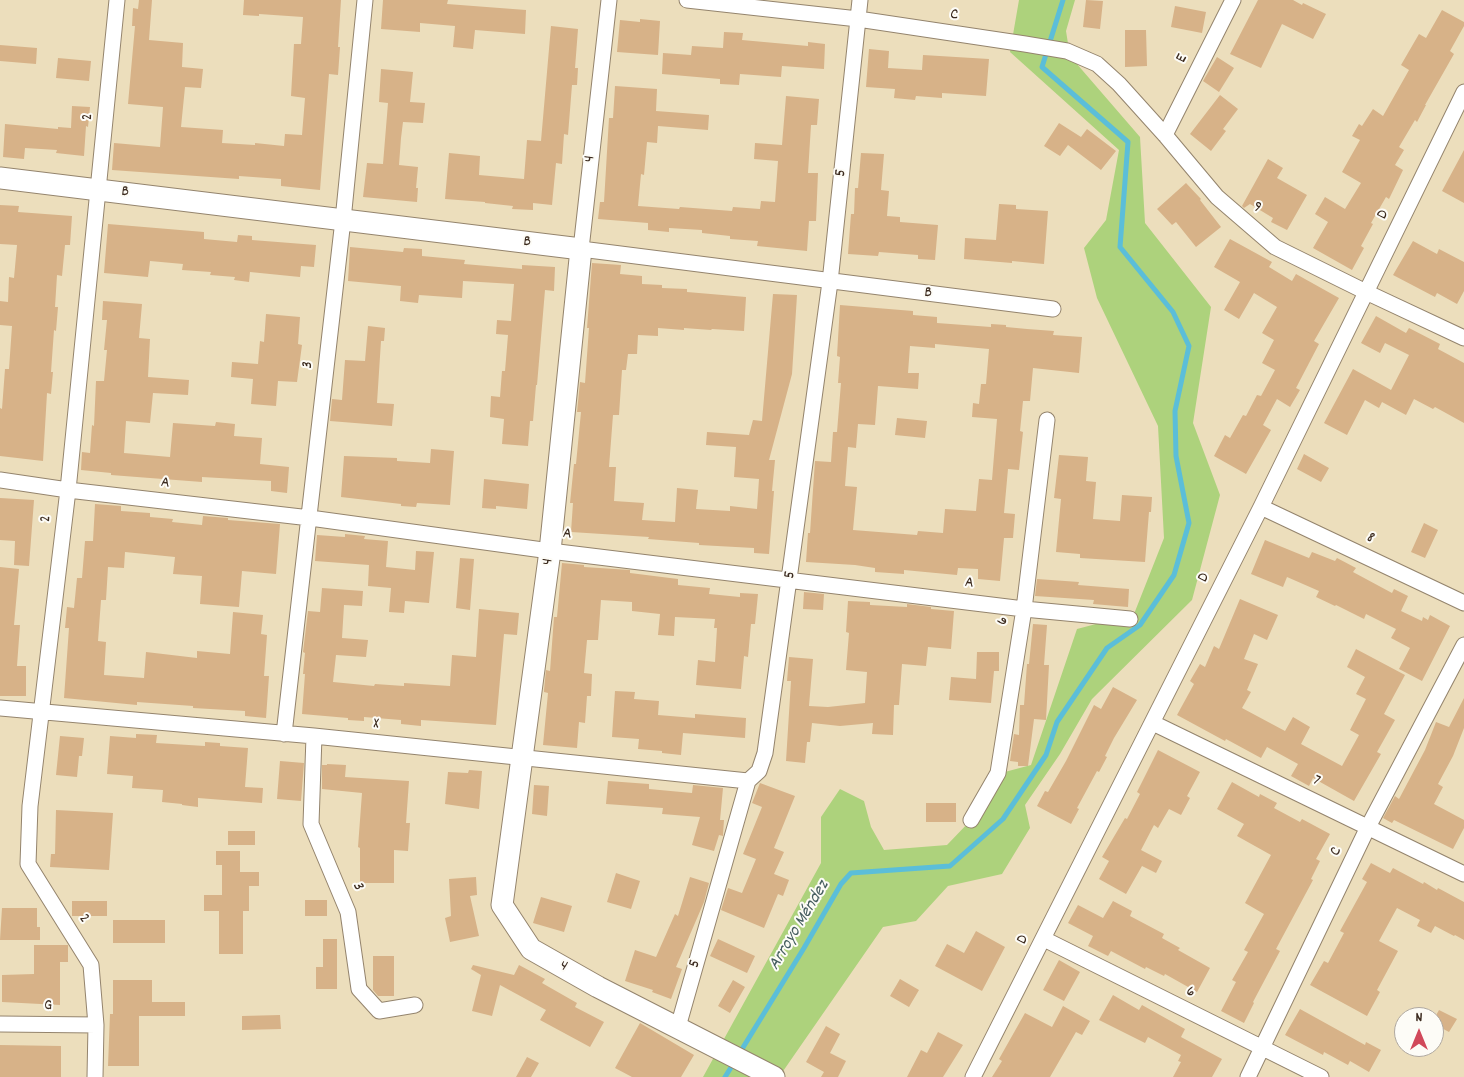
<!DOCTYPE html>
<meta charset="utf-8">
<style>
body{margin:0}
#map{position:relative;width:1464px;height:1077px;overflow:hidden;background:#ecdebc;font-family:Dekko,sans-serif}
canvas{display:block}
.north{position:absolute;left:1394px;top:1007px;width:50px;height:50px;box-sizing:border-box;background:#fdfcf7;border:1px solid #afa8a0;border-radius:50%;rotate:0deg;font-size:14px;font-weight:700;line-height:20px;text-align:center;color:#3b2a1e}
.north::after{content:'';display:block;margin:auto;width:18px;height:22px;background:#d1495b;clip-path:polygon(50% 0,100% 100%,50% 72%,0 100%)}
</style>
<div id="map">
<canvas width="1464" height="1077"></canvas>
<div class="north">N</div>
</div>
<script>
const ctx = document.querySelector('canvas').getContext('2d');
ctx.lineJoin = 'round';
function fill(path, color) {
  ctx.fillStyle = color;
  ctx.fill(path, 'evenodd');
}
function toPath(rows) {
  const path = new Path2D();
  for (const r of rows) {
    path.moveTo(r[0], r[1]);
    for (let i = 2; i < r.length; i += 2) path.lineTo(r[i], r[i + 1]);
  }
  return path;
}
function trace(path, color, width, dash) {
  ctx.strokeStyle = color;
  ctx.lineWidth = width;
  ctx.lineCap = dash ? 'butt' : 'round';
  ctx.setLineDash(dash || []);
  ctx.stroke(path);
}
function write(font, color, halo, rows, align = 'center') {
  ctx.font = font + ' Dekko,sans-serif';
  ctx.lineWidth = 4;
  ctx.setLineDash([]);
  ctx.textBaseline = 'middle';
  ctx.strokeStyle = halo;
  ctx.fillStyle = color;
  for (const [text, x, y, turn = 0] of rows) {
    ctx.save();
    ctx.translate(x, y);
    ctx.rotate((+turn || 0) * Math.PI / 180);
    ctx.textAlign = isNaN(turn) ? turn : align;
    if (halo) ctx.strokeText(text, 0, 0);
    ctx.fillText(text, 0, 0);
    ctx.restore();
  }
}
fill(toPath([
 [1019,0,1075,0,1066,31,1070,56,1140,137,1145,223,1211,307,1193,423,1220,495,1192,600,1092,699,1060,754,1025,805,1030,828,1002,874,948,886,916,921,883,927,779,1077,703,1077,821,863,821,817,840,789,864,801,871,827,884,850,947,845,971,820,1001,773,1031,765,1077,629,1134,614,1164,538,1158,426,1097,298,1084,248,1106,220,1119,150,1010,52]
]), '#add27c');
trace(toPath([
 [739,1054,804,948,841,884,851,873,950,866,1003,819,1046,755,1057,722,1107,648,1140,625,1174,575,1189,523,1176,456,1175,411,1189,346,1173,312,1120,247,1128,142,1042,67,1063,0],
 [725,1077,735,1061]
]), '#5bbed9', 5);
fill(toPath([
 [139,0,152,0,149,40,183,43,182,67,203,69,201,88,185,87,181,127,223,130,222,143,255,145,255,143,284,146,285,134,302,135,305,98,291,96,294,44,301,44,303,17,259,14,259,16,243,15,244,0,341,0,338,47,340,47,338,75,329,74,320,190,281,186,281,179,239,176,239,179,112,170,114,143,160,147,163,107,128,104,135,26,132,26,133,8,138,9],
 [383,0,448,0,447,4,526,10,525,34,475,30,473,49,453,47,455,26,420,23,420,32,381,29],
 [1086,0,1103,1,1100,29,1083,27],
 [1258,0,1293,0,1302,5,1303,3,1326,14,1313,39,1282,24,1261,68,1230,54],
 [1175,6,1206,12,1202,33,1171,27],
 [1442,10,1464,22,1464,26,1450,51,1454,54,1425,105,1426,105,1417,122,1415,120,1399,147,1404,150,1395,165,1403,170,1389,199,1386,197,1371,223,1373,224,1361,246,1364,248,1352,270,1313,248,1328,222,1315,214,1325,197,1345,209,1361,183,1342,172,1360,140,1352,136,1359,124,1362,126,1373,109,1383,116,1409,70,1401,65,1419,34,1426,38],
 [640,19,660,21,658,55,617,52,620,20,640,22],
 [551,26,578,29,575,68,578,68,577,85,572,85,568,135,564,134,562,164,556,163,552,205,533,203,533,210,512,209,513,206,485,203,485,202,445,199,449,153,480,156,479,175,524,179,527,140,541,141],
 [1125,30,1146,30,1147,66,1125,67],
 [724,32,743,33,742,40,808,46,808,42,825,44,824,69,782,66,781,77,740,74,739,85,720,84,720,79,662,74,663,53,691,55,692,46,723,48],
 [0,45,37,48,36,64,0,61],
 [869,49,889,51,888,68,922,70,923,55,989,59,986,96,942,93,942,98,916,96,915,100,894,98,895,89,866,87],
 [1217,57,1234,68,1219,92,1203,81],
 [58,58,91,61,89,81,56,78],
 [381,69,413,72,410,102,425,103,423,123,403,122,401,138,399,165,418,167,416,188,418,188,417,202,363,197,367,163,383,164,388,103,379,102],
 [615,86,657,89,656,111,709,115,708,130,658,126,657,143,647,142,644,175,641,174,638,206,679,209,680,207,732,211,733,207,760,209,761,201,775,202,778,161,754,159,755,143,782,145,786,96,819,99,817,125,811,125,808,173,818,173,816,221,809,221,807,251,757,246,758,241,730,239,730,236,702,233,702,230,669,228,669,232,648,230,648,223,598,219,600,202,604,202,609,118,613,118],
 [1220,95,1238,109,1223,129,1226,131,1211,151,1190,134],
 [72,106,90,107,88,127,86,126,84,156,56,153,57,150,25,148,24,159,3,157,5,124,58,129,58,127,71,128],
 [1059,123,1081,137,1087,129,1116,151,1101,170,1068,145,1060,156,1044,146],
 [1464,150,1464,203,1442,191],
 [861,153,884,154,881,190,889,191,887,216,900,217,900,222,938,225,935,260,918,259,918,255,879,252,878,256,848,254,851,214,854,214,855,188,858,188],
 [1268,159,1283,168,1277,178,1307,195,1287,230,1271,222,1273,218,1250,204,1244,208,1242,206],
 [1186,183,1201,199,1200,200,1221,227,1196,247,1176,222,1172,225,1157,209],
 [999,204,1016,205,1016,209,1048,211,1044,264,1012,261,1012,263,964,259,965,238,996,240],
 [0,205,19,206,18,212,72,216,70,245,65,245,62,276,57,275,55,307,58,307,56,331,54,330,51,372,53,372,51,394,47,393,43,461,0,456,0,408,2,409,5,369,9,369,12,326,0,325,0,301,8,302,9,277,14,278,17,245,0,244],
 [108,224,204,232,204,239,237,242,238,235,252,236,252,240,316,245,314,267,301,266,300,277,250,272,249,282,234,280,235,277,210,275,211,272,182,270,183,264,150,261,148,277,104,273],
 [1230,239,1272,262,1269,267,1292,281,1296,274,1339,298,1314,341,1319,344,1296,388,1300,390,1290,407,1277,399,1263,425,1271,430,1246,474,1214,456,1225,435,1230,438,1243,415,1246,416,1257,395,1261,396,1275,370,1262,363,1274,340,1262,333,1277,307,1254,293,1239,319,1224,310,1240,282,1214,267],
 [1413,241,1437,254,1439,249,1464,262,1464,291,1457,304,1437,293,1435,297,1393,275],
 [350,247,403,252,404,248,422,249,422,256,465,260,464,264,522,269,522,265,555,267,554,291,545,290,537,385,536,385,533,421,530,421,528,446,502,444,504,419,490,417,491,396,500,397,502,371,505,371,508,335,496,334,497,320,511,321,514,284,463,281,462,298,419,295,418,303,400,301,401,286,348,281],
 [592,263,621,265,620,274,642,276,642,284,662,285,662,288,687,289,687,292,746,297,744,331,712,329,711,330,684,328,684,330,658,328,658,336,638,335,637,354,628,354,626,370,622,370,619,415,613,415,609,467,616,467,614,501,644,503,642,520,675,522,677,488,698,490,696,509,730,511,730,506,757,509,759,479,734,477,736,447,706,445,707,432,749,435,753,420,762,421,773,294,797,295,792,374,769,460,775,460,772,491,774,491,769,554,754,553,754,548,699,545,699,543,648,539,649,537,571,532,573,503,570,503,574,464,576,464,581,412,577,412,580,382,585,383,589,328,587,328],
 [103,301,142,304,139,338,150,339,148,377,189,380,188,395,153,393,150,423,126,421,124,453,170,457,173,423,215,426,216,422,235,424,234,436,262,438,260,464,289,467,287,493,271,491,271,481,202,477,202,482,111,475,111,473,81,470,82,452,90,453,92,425,94,426,96,381,104,381,107,350,104,350,107,320,102,320],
 [840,305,913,311,913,315,937,317,937,323,991,327,991,324,1006,325,1006,327,1027,329,1054,331,1053,335,1082,337,1079,373,1033,368,1030,401,1023,401,1020,431,1023,432,1019,470,1008,469,1004,513,1015,514,1013,538,1004,538,1000,581,978,579,978,569,958,568,957,575,904,570,904,574,875,572,875,568,855,565,806,562,808,533,810,533,815,461,831,462,833,432,837,432,841,383,838,383,840,357,837,356],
 [935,344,989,349,986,384,981,384,979,404,973,403,972,417,997,419,992,480,979,479,976,511,945,509,943,533,918,531,917,535,853,530,857,487,845,486,848,447,856,448,858,424,875,425,878,386,918,389,919,373,908,373,910,346,935,348],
 [266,314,300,317,298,344,302,345,297,382,278,381,276,406,251,404,253,379,231,377,232,362,258,364,260,341,264,342],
 [1376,316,1406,333,1409,328,1440,344,1438,349,1464,363,1464,423,1435,407,1433,409,1414,399,1406,415,1382,402,1379,408,1365,400,1347,435,1324,423,1353,369,1391,390,1409,355,1385,343,1380,353,1361,343],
 [368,326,385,328,384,341,381,341,377,403,394,404,392,426,330,421,332,399,342,400,345,360,365,361],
 [897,418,927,421,925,438,895,435],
 [431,449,454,451,450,505,417,503,416,507,401,506,401,504,341,497,344,456,397,458,397,461,430,463],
 [1304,454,1329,468,1321,482,1297,469],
 [1059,455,1088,457,1086,481,1096,482,1093,519,1120,521,1122,495,1152,497,1151,512,1149,512,1145,562,1080,558,1080,554,1056,552,1061,499,1054,498],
 [484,479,529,484,527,509,496,506,496,509,482,508],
 [0,498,34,500,29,566,14,565,15,541,0,540],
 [95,504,121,506,121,511,150,513,150,517,173,519,172,522,202,525,203,516,228,518,228,520,280,524,276,574,242,571,239,607,200,604,202,576,173,574,175,557,125,552,124,568,108,567,106,600,101,600,98,641,106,642,104,675,144,678,146,652,197,658,197,651,230,654,233,612,263,615,261,634,267,635,264,676,269,676,266,718,245,716,245,711,193,708,193,706,137,702,137,705,64,698,69,628,65,628,67,607,74,608,77,578,82,578,85,541,93,541],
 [1424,523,1438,530,1425,558,1411,552],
 [345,534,365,536,364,539,388,541,386,567,415,570,416,551,434,552,429,603,405,601,404,613,389,612,391,588,368,586,369,565,315,561,317,535,345,537],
 [1265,540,1309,558,1312,552,1335,561,1337,558,1356,568,1353,572,1392,593,1394,589,1408,596,1401,611,1422,621,1423,617,1428,620,1430,615,1450,626,1422,681,1399,669,1410,648,1391,638,1396,629,1366,614,1364,619,1336,605,1335,606,1316,597,1319,591,1287,577,1283,587,1251,574],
 [460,558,474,559,470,610,456,608],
 [562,563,584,565,584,567,630,570,630,573,678,579,678,585,710,588,709,594,740,597,740,593,758,594,755,624,751,624,748,657,744,656,741,689,696,685,698,660,715,662,717,628,714,628,715,619,675,617,674,636,658,635,660,614,632,611,632,602,601,600,598,640,587,640,584,673,592,674,591,696,587,696,585,723,579,722,577,748,543,745,548,693,544,692,544,690,546,670,550,671,554,617,557,617],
 [0,567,19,569,14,625,20,625,17,666,26,666,26,696,0,696],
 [1037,579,1079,582,1078,585,1129,589,1128,607,1093,604,1094,600,1035,596],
 [322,588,363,591,362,606,344,605,342,638,368,640,366,657,336,655,333,682,374,686,375,684,404,686,404,683,450,686,452,655,476,657,479,609,519,613,517,635,504,634,496,725,421,720,421,726,401,724,401,720,364,717,364,721,348,720,348,718,302,714,305,674,303,674,305,653,303,652,308,611,320,612],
 [804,592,824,594,823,610,803,609],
 [1240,599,1278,615,1267,640,1254,634,1244,659,1258,664,1247,690,1251,692,1242,708,1285,731,1293,717,1310,727,1301,744,1342,766,1359,735,1350,730,1366,699,1356,694,1365,677,1347,667,1356,649,1405,675,1384,714,1395,720,1377,752,1381,754,1354,801,1313,778,1309,786,1291,776,1298,764,1267,747,1261,758,1226,739,1225,741,1177,715,1194,684,1190,681,1200,664,1205,667,1214,646,1219,649],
 [848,601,870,602,870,605,907,607,907,604,931,607,931,609,954,611,951,649,928,647,926,666,902,664,899,705,894,705,893,735,872,734,873,723,840,726,812,723,810,742,807,742,805,763,786,761,791,681,787,681,789,657,813,659,809,706,828,707,865,703,867,672,846,670,849,633,846,632],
 [1033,624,1047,625,1044,665,1049,665,1046,720,1034,719,1028,766,1018,766,1018,762,1010,761,1014,734,1019,735,1020,705,1024,705,1027,664,1029,664],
 [977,652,999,652,999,671,994,671,991,703,949,700,951,677,976,679],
 [1113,687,1137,700,1114,738,1105,756,1107,757,1099,772,1097,771,1077,808,1079,809,1071,824,1037,806,1045,791,1048,792,1066,761,1094,705,1101,709],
 [615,691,635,692,634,699,659,701,658,715,695,718,695,714,746,718,745,738,683,733,681,755,662,753,662,751,638,749,639,739,612,737],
 [1464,698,1464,728,1453,756,1438,784,1443,787,1434,804,1464,820,1464,828,1453,849,1394,820,1392,823,1383,818,1395,796,1399,799,1425,750,1436,722,1449,727],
 [136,734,157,735,156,743,205,746,205,742,220,743,220,746,248,748,245,787,263,788,262,803,198,798,198,807,182,805,182,804,162,802,163,790,132,788,133,776,107,774,110,736,136,738],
 [60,736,84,738,82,756,79,756,77,777,56,775],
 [1158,750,1200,772,1187,796,1190,798,1181,815,1169,809,1158,828,1154,825,1141,850,1162,861,1156,873,1142,866,1126,894,1099,879,1109,861,1102,857,1125,818,1127,819,1140,794,1137,792],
 [280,761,304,763,301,801,277,799],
 [327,764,346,765,345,777,409,781,406,823,410,823,408,851,394,850,394,883,360,883,360,848,358,847,362,793,322,789,322,765,327,765],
 [469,770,482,771,479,809,445,804,448,772,468,773],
 [608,781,649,784,649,789,692,793,693,785,723,788,720,820,724,820,723,834,723,836,719,835,714,851,692,845,700,817,662,814,663,808,606,804],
 [1232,782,1259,797,1260,794,1277,803,1274,808,1300,822,1302,819,1330,834,1316,859,1320,861,1311,879,1313,880,1276,949,1280,951,1253,1002,1254,1003,1244,1023,1221,1011,1236,982,1232,980,1248,952,1244,950,1264,914,1245,903,1271,855,1237,836,1244,824,1217,809],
 [760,783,795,796,774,848,784,852,774,874,789,880,783,896,778,894,764,928,721,910,728,888,742,893,756,859,743,854,762,807,752,803],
 [534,785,549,786,547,816,532,814],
 [926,803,956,803,956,822,926,822],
 [56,810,113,813,109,870,50,867,51,854,55,854],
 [228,831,255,831,255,845,228,845],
 [216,851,240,851,240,872,259,872,259,886,249,886,249,911,243,911,243,954,219,954,219,911,204,911,204,895,222,895,222,865,216,865],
 [1371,863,1390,873,1393,868,1423,884,1424,882,1437,890,1438,888,1464,902,1464,940,1455,935,1454,936,1435,926,1431,933,1417,926,1420,920,1397,908,1379,941,1398,951,1377,990,1380,992,1367,1016,1310,985,1324,961,1328,963,1344,933,1340,931,1367,882,1362,879],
 [616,873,640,881,631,909,607,902],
 [476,877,477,895,470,896,479,936,450,942,445,918,451,916,449,879],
 [690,877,709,883,704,902,676,967,682,969,671,999,652,992,653,990,625,981,635,950,656,957,675,914,678,916],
 [541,897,572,906,564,932,533,923],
 [305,900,327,900,327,916,305,916],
 [72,901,107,901,107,916,72,916],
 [1113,901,1132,911,1130,916,1164,934,1162,938,1180,948,1178,950,1210,968,1197,992,1165,974,1164,976,1146,967,1145,969,1111,951,1108,956,1088,946,1093,936,1068,923,1078,905,1103,918],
 [2,908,37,908,37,927,40,927,40,940,0,940],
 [113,920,165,920,165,943,113,943],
 [976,931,1005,947,982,991,935,966,947,944,964,953],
 [323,939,337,939,337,989,316,989,316,967,323,967],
 [718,939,755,956,747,973,710,956],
 [34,945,68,945,68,962,60,962,60,1005,2,1002,2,975,34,974],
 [373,956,394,956,394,996,378,996,373,990],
 [1059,960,1080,972,1064,1001,1043,990],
 [473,965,514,975,519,965,545,979,542,983,577,1003,575,1007,604,1022,590,1047,540,1020,546,1010,500,985,492,1016,472,1011,481,975,471,969],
 [900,979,919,990,909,1007,890,996],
 [113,980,152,980,152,1002,185,1002,185,1016,139,1016,139,1066,108,1066,110,1014,113,1014],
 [733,980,745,987,730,1013,718,1006],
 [1113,995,1139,1010,1142,1005,1185,1029,1181,1037,1222,1059,1212,1077,1173,1077,1181,1062,1178,1061,1181,1055,1148,1037,1145,1043,1099,1020],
 [1063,1006,1090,1021,1082,1035,1076,1032,1050,1077,992,1077,1002,1061,999,1059,1025,1013,1052,1027],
 [1300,1009,1365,1045,1366,1042,1381,1050,1369,1072,1350,1061,1348,1065,1324,1052,1323,1055,1285,1035],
 [1439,1010,1457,1019,1449,1032,1434,1024,1434,1019],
 [280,1015,281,1029,242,1030,242,1016],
 [640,1023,694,1055,681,1077,632,1077,615,1068],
 [826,1026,840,1034,830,1053,846,1061,838,1077,821,1077,824,1072,806,1062],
 [938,1032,963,1045,943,1077,907,1077,921,1050,927,1053],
 [0,1045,61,1046,61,1077,0,1077],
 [527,1057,539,1063,531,1077,516,1077]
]), '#d7b288');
const street = toPath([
 [609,0,581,249,1053,309],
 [687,0,858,19,1025,44,1067,51,1097,64,1119,84,1165,135,1217,197,1275,247,1366,292,1464,338],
 [1165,135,1233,0],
 [0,480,68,490,310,518,550,551,1024,609,1130,619],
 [1261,507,1464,603],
 [0,708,314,736,748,781],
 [1153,723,1464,874],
 [284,734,343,220,365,0],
 [314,736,311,824,348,912,359,989,379,1011,415,1005],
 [971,820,998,773,1024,609,1047,420],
 [1044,939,1321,1077],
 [0,1024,96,1025],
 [678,1027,748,781,759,771,765,753,830,282,860,0],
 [95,1077,96,1025,91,965,28,864,30,806,68,490,117,0],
 [973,1077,1261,507,1464,92],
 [1248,1077,1368,827,1464,645]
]);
const secondary = toPath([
 [0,178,581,249,550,551,502,905,531,949,598,987,774,1077]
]);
trace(street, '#94846d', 17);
trace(secondary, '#94846d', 23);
trace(street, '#fff', 15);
trace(secondary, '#fff', 21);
write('16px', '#3b2a1e', '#fdfcf7', [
 ["C",954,16,9],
 ["E",1183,59,-63],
 ["2",89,117,-85],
 ["4",591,159,-84],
 ["5",842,173,-84],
 ["B",125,193,7],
 ["9",1256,208,41],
 ["D",1384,215,-64],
 ["B",527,243,7],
 ["B",928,294,7],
 ["3",309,365,-84],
 ["A",165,484,7],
 ["2",47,519,-83],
 ["A",567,535,7],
 ["8",1370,539,25],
 ["4",549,562,-82],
 ["5",791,575,-82],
 ["D",1205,578,-63],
 ["A",969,584,7],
 ["6",1004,621,-81],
 ["X",376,725,6],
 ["7",1316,782,26],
 ["C",1337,852,-64],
 ["3",357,887,67],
 ["2",83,919,58],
 ["D",1024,940,-63],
 ["5",696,964,-74],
 ["4",563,967,30],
 ["6",1190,993,27],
 ["G",48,1007,1]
]);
write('italic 18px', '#465e5f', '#fdfcf7', [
 ["Arroyo Méndez",800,926,-59]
]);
</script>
